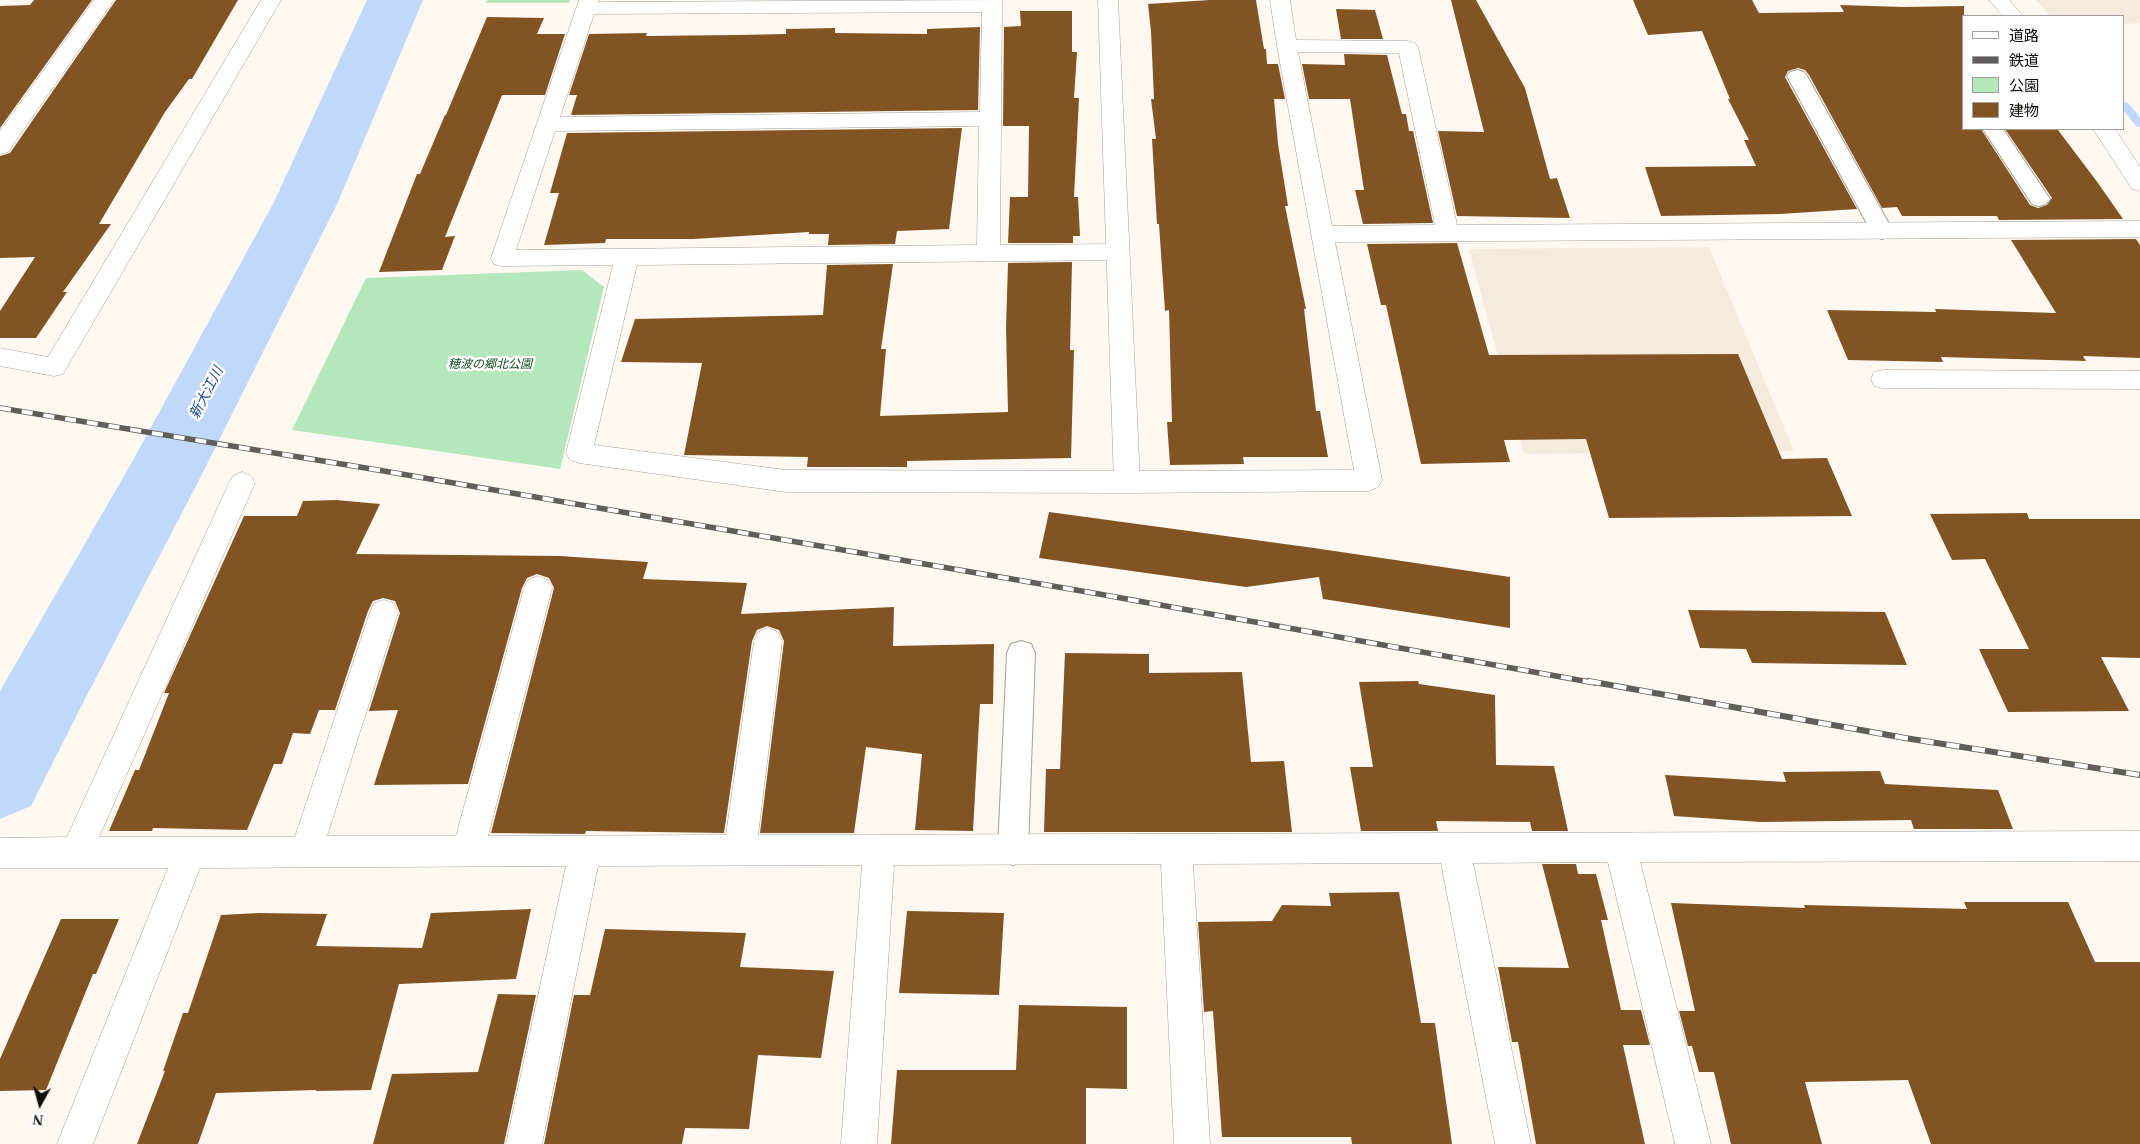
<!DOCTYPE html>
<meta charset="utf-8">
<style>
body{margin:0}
#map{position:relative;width:2140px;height:1144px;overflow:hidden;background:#fef8f0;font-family:"Times New Roman","Noto Sans JP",serif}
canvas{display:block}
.legend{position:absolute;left:1962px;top:15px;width:162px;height:115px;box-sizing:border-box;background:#fff;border:1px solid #9f9e9d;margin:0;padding:6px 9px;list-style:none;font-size:15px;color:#0e0c09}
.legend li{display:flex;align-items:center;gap:10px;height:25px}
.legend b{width:25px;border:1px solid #9f9e9d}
.north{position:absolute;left:15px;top:1079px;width:50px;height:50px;-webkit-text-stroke:4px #fff;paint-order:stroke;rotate:187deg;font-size:14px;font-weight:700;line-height:20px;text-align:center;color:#0e0c09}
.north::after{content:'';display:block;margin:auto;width:18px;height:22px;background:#0e0c09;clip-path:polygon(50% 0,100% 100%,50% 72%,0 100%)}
</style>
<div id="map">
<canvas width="2140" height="1144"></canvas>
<ul class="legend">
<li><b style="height:6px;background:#fff"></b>道路</li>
<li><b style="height:6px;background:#615e59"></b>鉄道</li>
<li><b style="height:14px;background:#b4e8bc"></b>公園</li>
<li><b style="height:14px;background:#825423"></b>建物</li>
</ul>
<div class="north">N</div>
</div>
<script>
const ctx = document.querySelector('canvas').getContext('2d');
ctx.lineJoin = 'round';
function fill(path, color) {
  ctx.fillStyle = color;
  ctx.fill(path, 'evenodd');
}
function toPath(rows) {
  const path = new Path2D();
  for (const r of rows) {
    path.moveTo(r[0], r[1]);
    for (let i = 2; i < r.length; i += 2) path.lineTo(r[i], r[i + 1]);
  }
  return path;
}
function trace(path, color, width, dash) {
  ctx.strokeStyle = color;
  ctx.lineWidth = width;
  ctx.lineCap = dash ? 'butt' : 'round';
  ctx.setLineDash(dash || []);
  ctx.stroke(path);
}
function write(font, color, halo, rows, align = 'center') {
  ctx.font = font + ' "Times New Roman","Noto Sans JP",serif';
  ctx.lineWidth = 5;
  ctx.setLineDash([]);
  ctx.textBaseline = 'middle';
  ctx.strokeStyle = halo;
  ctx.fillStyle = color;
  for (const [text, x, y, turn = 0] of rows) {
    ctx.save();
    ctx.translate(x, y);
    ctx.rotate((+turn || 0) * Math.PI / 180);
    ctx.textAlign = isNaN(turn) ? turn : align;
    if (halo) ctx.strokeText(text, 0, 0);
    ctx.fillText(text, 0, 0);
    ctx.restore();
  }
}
fill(toPath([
 [2036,0,2140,0,2140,23,2124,24,2124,16,2051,16],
 [1709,247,1794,451,1524,454,1469,249]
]), '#f5ebdd');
fill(toPath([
 [487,0,570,0,569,3,486,3],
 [582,270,604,287,560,469,292,430,366,278]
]), '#b4e8bc');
fill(toPath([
 [2124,102,2128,103,2140,117,2140,127,2136,126,2124,111,2124,102]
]), '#c0d8fa');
fill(toPath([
 [367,0,423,0,338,202,197,484,86,697,31,806,0,819,0,691,132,462,274,202,367,0]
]), '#c0d8fa');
fill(toPath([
 [34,0,92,0,0,128,0,6,30,5],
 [116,0,238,0,192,79,189,79,165,112,99,224,111,224,63,292,67,292,36,338,0,338,0,311,35,257,0,258,0,156,10,153],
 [1210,0,1256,0,1264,49,1266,49,1267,64,1278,64,1285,99,1274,99,1278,144,1288,206,1285,206,1306,309,1304,309,1316,411,1320,411,1328,457,1243,457,1244,464,1170,465,1167,422,1172,422,1169,310,1165,311,1159,224,1157,224,1152,139,1156,139,1151,99,1154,99,1151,31,1148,4],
 [1451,0,1476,0,1525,88,1550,179,1557,178,1570,218,1457,216,1438,131,1484,132],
 [1633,0,1752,0,1759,13,1844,12,1840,5,1904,7,1964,6,1964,129,1981,129,2030,205,2038,208,2047,205,2052,198,2005,129,2058,130,2098,183,2123,219,1999,220,1997,216,1902,216,1897,207,1882,208,1809,75,1805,70,1798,68,1788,71,1785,77,1857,209,1780,214,1661,216,1645,167,1756,166,1744,140,1749,140,1728,99,1730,99,1702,31,1648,35],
 [1336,9,1375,10,1383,39,1341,39],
 [1020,11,1072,11,1072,52,1077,52,1074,98,1079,98,1074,197,1078,197,1080,236,1073,236,1073,243,1008,243,1010,197,1028,197,1029,126,1003,126,1004,27,1021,26],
 [487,17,544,18,537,34,565,34,545,95,502,95,445,237,455,236,442,270,379,272,417,174,420,174,445,115,446,115],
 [980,27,978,110,571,115,577,95,569,95,589,34,647,33,646,36,738,35,786,34,786,29,835,28,835,33,927,34,927,29],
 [1344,54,1387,55,1402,114,1406,114,1409,131,1413,131,1433,223,1363,224,1355,190,1364,190,1350,99,1309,99,1302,64,1345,65],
 [962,128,949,229,897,231,895,244,828,245,829,234,809,234,809,232,693,239,606,239,605,243,544,245,559,193,550,193,567,133],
 [2136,239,2140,245,2140,358,2083,356,2086,361,1941,357,1943,362,1848,360,1827,310,1936,312,1935,309,2056,313,2011,240],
 [1457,243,1489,355,1738,354,1782,459,1827,458,1852,516,1609,518,1586,439,1504,440,1510,462,1421,464,1386,305,1381,305,1367,244],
 [1072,262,1070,350,1074,350,1071,458,907,461,907,467,807,467,808,457,684,455,702,363,621,362,635,319,823,315,827,265,893,264,881,349,886,349,880,416,1008,412,1006,329,1008,263],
 [336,500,380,504,356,554,560,556,648,562,643,579,747,583,741,614,894,607,893,646,994,644,993,704,980,704,973,831,915,830,922,754,866,747,854,833,760,833,784,641,779,630,767,626,757,630,752,641,724,833,586,831,585,834,491,833,554,588,549,578,537,574,527,578,522,588,468,784,374,785,398,710,369,711,400,613,395,601,383,598,373,601,368,611,335,710,319,710,310,734,293,733,282,764,274,764,247,830,153,828,152,831,109,831,135,770,139,770,169,693,164,693,244,516,297,516,303,501],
 [1049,512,1314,548,1510,577,1510,628,1323,599,1319,577,1246,587,1039,558],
 [2027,513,2029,519,2140,519,2140,658,2101,657,2129,711,2008,712,1979,649,2029,649,1985,559,1952,560,1930,514],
 [1688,610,1885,612,1907,665,1752,663,1746,649,1700,648],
 [1065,653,1149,654,1149,673,1242,672,1251,762,1284,761,1292,832,1044,832,1046,769,1060,769],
 [1418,681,1419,684,1495,695,1496,765,1554,766,1568,831,1532,831,1530,822,1436,821,1438,831,1361,831,1350,767,1373,767,1359,682],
 [1880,771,1885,784,1998,790,2013,829,1914,829,1911,820,1761,822,1674,816,1665,775,1786,782,1783,772],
 [1542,864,1576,864,1578,874,1596,874,1608,920,1601,920,1621,1010,1641,1010,1650,1045,1623,1045,1645,1144,1536,1144,1518,1042,1512,1042,1498,967,1569,968],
 [1399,892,1421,1023,1435,1023,1452,1144,1352,1144,1351,1137,1222,1137,1213,1011,1204,1012,1198,922,1272,921,1282,905,1331,906,1329,893],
 [1964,902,2068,902,2095,962,2140,962,2140,1144,1931,1144,1908,1080,1805,1082,1822,1144,1731,1144,1714,1072,1699,1072,1692,1046,1688,1046,1679,1011,1695,1011,1671,903,1805,908,1804,905,1967,909],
 [531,909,516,979,399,984,371,1090,316,1091,316,1090,216,1093,198,1144,137,1144,165,1071,163,1071,183,1013,188,1013,221,915,259,913,327,914,316,946,422,948,431,913],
 [907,911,1004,913,999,995,899,993],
 [61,919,119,919,96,974,93,974,46,1090,0,1091,0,1059],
 [605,929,746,933,740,967,834,971,821,1058,758,1055,749,1129,685,1128,682,1144,544,1144,574,995,590,995],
 [498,994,536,995,504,1144,373,1144,392,1074,478,1072],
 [1019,1005,1127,1007,1127,1089,1086,1088,1086,1144,891,1144,897,1070,1016,1070]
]), '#825423');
const service = toPath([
 [1797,70,1804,72,1807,76,1893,231,1890,236,1882,239,1874,236,1871,231,1787,76,1790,72,1797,70],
 [1983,129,2003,129,2050,199,2046,204,2039,206,2032,204,1983,129],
 [1021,641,1031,644,1035,653,1028,850,1024,860,1013,865,1002,860,998,850,1007,653,1011,644,1021,641]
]);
const minor = toPath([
 [94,0,114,0,8,152,0,154,0,131,94,0],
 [261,0,281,0,63,374,54,376,0,366,0,348,48,357,261,0],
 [579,0,599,0,598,2,1002,0,1000,245,1119,244,1127,246,1130,252,1127,258,1119,260,637,265,594,445,786,470,1127,471,1354,470,1277,46,1270,0,1290,0,1296,40,1408,41,1415,43,1418,47,1457,225,2140,221,2140,237,1335,242,1382,480,1378,487,1369,491,1127,493,786,492,579,463,570,460,566,453,613,265,502,266,494,264,491,258,579,0],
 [982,12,980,112,560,117,594,14,982,12],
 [1298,52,1399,53,1435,225,1332,226,1298,52],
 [979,126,977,245,516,250,555,131,979,126],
 [1989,0,2009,0,2023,16,2003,16,1989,0],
 [2093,129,2115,129,2140,167,2140,191,2132,189,2093,129],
 [1883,370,2140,371,2140,389,1883,388,1874,386,1871,379,1874,372,1883,370],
 [242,472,251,476,255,483,99,837,295,837,370,612,374,603,384,600,394,603,398,612,327,836,456,836,524,588,528,580,538,576,548,580,552,588,488,836,726,835,754,641,758,632,768,628,778,632,782,641,758,835,2140,831,2140,861,1640,862,1711,1144,1675,1144,1608,862,1473,863,1531,1144,1495,1144,1441,863,1193,864,1210,1144,1174,1144,1161,864,894,865,877,1144,841,1144,862,865,598,866,542,1144,506,1144,566,866,200,868,93,1144,57,1144,168,868,0,868,0,838,67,837,229,483,233,476,242,472]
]);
const tertiary = toPath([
 [1098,0,1118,0,1140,482,1136,489,1127,493,1118,489,1114,482,1098,0]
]);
trace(service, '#a5a098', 2);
trace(minor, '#a5a098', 1);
trace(tertiary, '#a5a098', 1);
fill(service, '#fff');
fill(minor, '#fff');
fill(tertiary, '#fff');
const railFar1 = toPath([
 [0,408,378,470,1099,594,1595,683]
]);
const rail = toPath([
 [1588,681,1905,738,2140,775]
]);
trace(railFar1, '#615e59', 5.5);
trace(rail, '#615e59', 6);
trace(railFar1, '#fff', 4, [11]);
trace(rail, '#fff', 4.5, [13]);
write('italic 12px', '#0e4d22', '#fff', [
 ["穂波の郷北公園",490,365]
]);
write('italic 14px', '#1b4c8c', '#fff', [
 ["新大江川",207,393,-63]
]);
</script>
